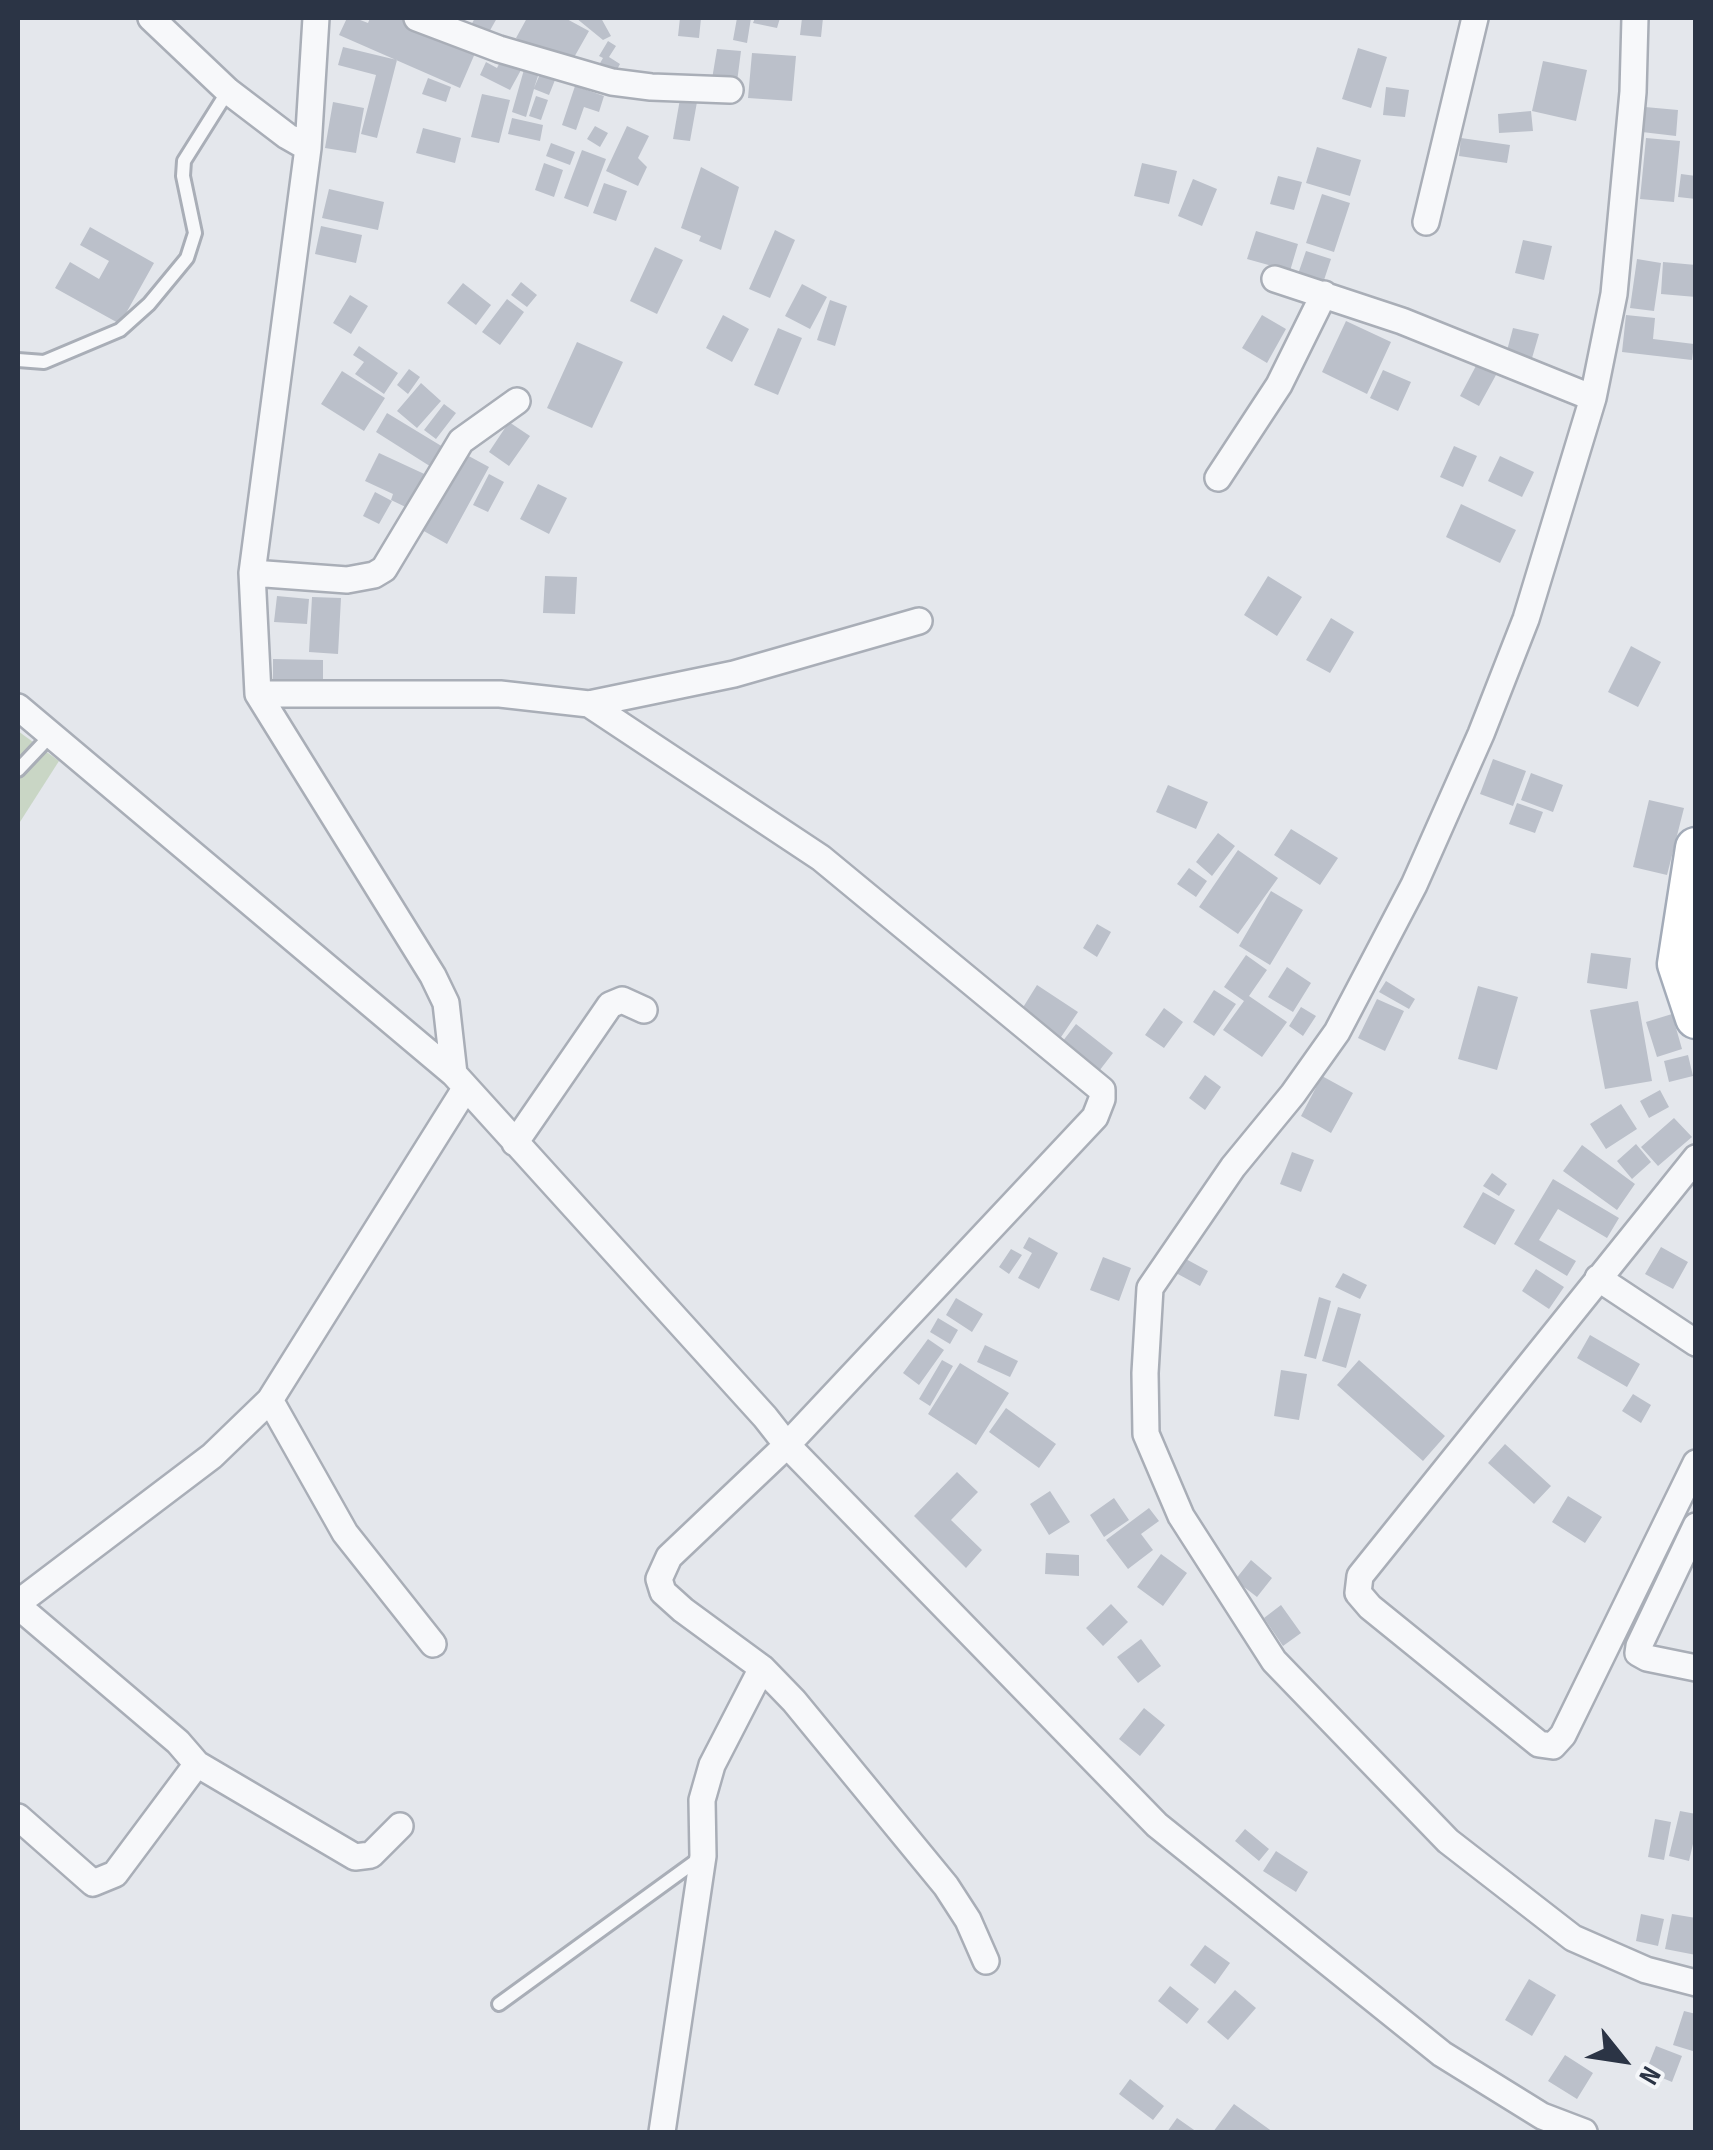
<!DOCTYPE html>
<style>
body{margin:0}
#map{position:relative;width:1713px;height:2150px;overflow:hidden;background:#e4e7ec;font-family:"Sofia Sans Condensed",sans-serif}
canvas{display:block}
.frame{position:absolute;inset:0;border:20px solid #2b3445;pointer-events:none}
.north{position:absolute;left:1573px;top:2010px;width:100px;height:100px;-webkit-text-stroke:8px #f4f6f9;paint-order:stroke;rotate:120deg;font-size:28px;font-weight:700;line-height:40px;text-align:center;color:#2b3445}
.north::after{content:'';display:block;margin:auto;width:35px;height:45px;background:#2b3445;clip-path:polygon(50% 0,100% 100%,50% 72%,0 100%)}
</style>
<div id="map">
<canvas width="1713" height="2150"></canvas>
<div class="frame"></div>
<div class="north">N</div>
</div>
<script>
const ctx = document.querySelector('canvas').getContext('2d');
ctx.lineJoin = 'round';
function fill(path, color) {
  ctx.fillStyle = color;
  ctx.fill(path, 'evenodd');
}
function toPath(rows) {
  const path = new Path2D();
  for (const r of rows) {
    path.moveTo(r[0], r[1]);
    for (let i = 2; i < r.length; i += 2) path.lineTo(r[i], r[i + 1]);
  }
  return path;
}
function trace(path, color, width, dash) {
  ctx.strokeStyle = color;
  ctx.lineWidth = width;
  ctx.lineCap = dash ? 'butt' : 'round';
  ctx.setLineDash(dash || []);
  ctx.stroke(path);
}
fill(toPath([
 [18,731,59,761,18,825]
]), '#c9d6c5');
fill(toPath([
 [347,18,355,18,368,23,370,18,400,18,476,51,460,88,339,35],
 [475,18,497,18,488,34,471,25],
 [527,18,565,18,589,31,568,68,516,38],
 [576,18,601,18,611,36,603,40],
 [680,18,701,18,699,38,678,36],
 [737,18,751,18,747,43,733,40],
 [755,18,780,18,777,28,753,23],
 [802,18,823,18,821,37,800,35],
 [608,41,616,46,609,57,620,64,612,79,596,70,603,58,599,56],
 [343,47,397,60,377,138,361,134,376,75,338,65],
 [1358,48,1387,57,1371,108,1342,99],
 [717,49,741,51,737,82,712,79],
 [752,53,796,56,792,101,748,98],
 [501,60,521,70,510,90,480,75,486,62,497,68],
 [1543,61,1587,70,1576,121,1532,111],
 [525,66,540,70,534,88,540,74,555,80,549,95,534,89,526,117,512,112],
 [428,78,451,87,446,102,422,94],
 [575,86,604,96,599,112,584,107,576,130,562,125],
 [1386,87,1409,90,1405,117,1383,115],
 [482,94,510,100,499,143,471,137],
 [536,96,548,100,541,120,529,116],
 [680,99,697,102,690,141,673,139],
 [333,102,364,108,356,153,325,148],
 [1645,107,1678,110,1676,136,1642,132],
 [1531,111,1533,131,1499,133,1498,114],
 [512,118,543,125,540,141,508,134],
 [595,126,608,133,600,147,587,139],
 [627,126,649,136,638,158,647,167,638,186,606,171],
 [423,128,461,138,455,163,416,153],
 [1461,138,1510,145,1507,163,1459,156],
 [1646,138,1680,141,1674,202,1640,199],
 [551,143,575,152,570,165,546,156],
 [1317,147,1361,160,1350,196,1306,183],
 [582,150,606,159,588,207,564,198],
 [544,163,563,170,554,197,535,190],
 [1142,163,1177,171,1169,204,1134,196],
 [701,167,739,187,721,250,699,241,701,236,681,228],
 [1681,174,1696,176,1696,199,1678,197],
 [1278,176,1302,182,1294,210,1270,204],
 [1193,179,1217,189,1202,226,1178,216],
 [604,183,627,191,616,221,593,213],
 [329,189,384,202,378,230,322,218],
 [1322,194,1350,203,1334,252,1306,243],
 [321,226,362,235,356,263,315,254],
 [90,227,154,263,120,324,55,288,70,262,99,279,109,261,80,245],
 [775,230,795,240,770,298,749,289],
 [1256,231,1298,244,1290,271,1247,259],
 [1523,240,1552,246,1544,280,1515,273],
 [655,247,683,260,657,314,630,301],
 [1306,251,1331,259,1322,286,1297,277],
 [1637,259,1661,263,1654,311,1630,308],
 [1663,262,1696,265,1696,297,1661,294],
 [521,282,537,295,527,307,511,295],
 [463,283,491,305,476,325,447,303],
 [802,284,827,297,810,329,785,316],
 [350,295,368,306,351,334,333,323],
 [507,299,524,312,500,345,482,332],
 [830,300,847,306,835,346,817,340],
 [723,315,749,329,732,362,706,348],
 [1262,315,1286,329,1267,363,1242,348],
 [1626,315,1655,318,1653,339,1694,344,1692,360,1622,352],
 [1346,321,1391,342,1367,394,1322,372],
 [778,328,802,338,778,395,754,385],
 [1513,328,1539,334,1530,365,1505,358],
 [577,342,623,362,592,428,547,408],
 [359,346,398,373,384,394,355,374,364,362,353,355],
 [1477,364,1496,375,1479,406,1460,396],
 [409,369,420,377,408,394,397,385],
 [1383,370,1411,382,1398,411,1370,398],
 [342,371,385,398,364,431,321,404],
 [421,383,441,401,417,428,397,411],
 [444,404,456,413,436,439,424,430],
 [387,413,448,450,436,470,376,432],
 [509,422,530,436,509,466,489,452],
 [1454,446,1477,456,1463,487,1440,477],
 [379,453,433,478,416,512,391,500,393,494,365,481],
 [465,454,489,467,447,544,422,530],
 [1500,456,1534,472,1522,497,1488,481],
 [489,474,504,482,488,512,473,505],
 [538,484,567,498,549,534,520,519],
 [375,492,392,501,379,524,363,516],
 [1461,504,1516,530,1500,563,1446,537],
 [545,576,577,577,575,614,543,613],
 [1268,576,1302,597,1277,636,1244,615],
 [277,596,309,599,307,624,274,622],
 [312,597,341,598,338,654,309,652],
 [1331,618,1354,632,1330,673,1306,660],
 [1631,646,1661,662,1638,707,1608,692],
 [273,659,323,660,323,684,273,683],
 [1493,759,1526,771,1513,806,1480,794],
 [1531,773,1563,785,1553,812,1521,800],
 [1168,785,1208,802,1196,829,1156,812],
 [1649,800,1684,808,1667,875,1633,867],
 [1517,803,1543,812,1535,833,1509,824],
 [1291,829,1338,858,1320,885,1274,855],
 [1218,833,1235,846,1212,876,1196,862],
 [1238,850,1278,878,1238,934,1199,907],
 [1189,868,1207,881,1196,897,1177,884],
 [1271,891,1303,910,1270,965,1239,946],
 [1097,924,1111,932,1097,957,1083,948],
 [1591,953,1631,958,1627,989,1587,983],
 [1246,955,1267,970,1249,996,1287,1022,1262,1057,1223,1030,1244,1001,1224,987],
 [1287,967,1311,983,1293,1012,1268,997],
 [1386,981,1415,999,1409,1009,1379,992],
 [1037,985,1078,1012,1057,1043,1017,1017],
 [1478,986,1518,997,1497,1070,1458,1059],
 [1214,990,1236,1004,1214,1036,1193,1022],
 [1377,999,1404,1011,1385,1051,1358,1038],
 [1638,1001,1652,1081,1605,1089,1590,1010],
 [1301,1007,1316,1016,1303,1036,1289,1026],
 [1164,1008,1183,1022,1164,1048,1145,1035],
 [1672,1014,1682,1049,1657,1057,1646,1022],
 [1076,1024,1113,1053,1096,1075,1059,1046],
 [1688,1055,1693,1076,1669,1082,1664,1061],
 [1205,1075,1221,1087,1205,1110,1189,1098],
 [1322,1076,1353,1093,1331,1133,1301,1116],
 [1660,1090,1669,1107,1649,1118,1640,1101],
 [1621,1104,1637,1129,1606,1149,1590,1124],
 [1674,1118,1692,1137,1658,1166,1641,1147],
 [1636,1144,1651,1162,1632,1179,1617,1161],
 [1582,1145,1635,1184,1617,1210,1563,1171],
 [1292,1152,1314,1160,1301,1192,1280,1184],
 [1492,1173,1507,1184,1499,1196,1483,1186],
 [1553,1179,1619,1218,1607,1238,1558,1209,1539,1240,1576,1261,1567,1276,1514,1244],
 [1483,1192,1515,1210,1495,1245,1463,1227],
 [1029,1237,1058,1253,1039,1289,1018,1278,1032,1253,1023,1248],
 [1661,1247,1688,1262,1673,1289,1645,1274],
 [1011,1249,1022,1255,1009,1274,999,1267],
 [1103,1257,1131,1268,1119,1301,1090,1290],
 [1184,1258,1208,1271,1200,1286,1176,1273],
 [1536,1269,1564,1287,1549,1309,1522,1291],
 [1343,1273,1367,1285,1360,1299,1335,1287],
 [1319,1297,1331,1301,1316,1359,1304,1356],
 [956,1298,983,1314,972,1332,946,1315],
 [1338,1307,1361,1314,1346,1368,1322,1361],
 [938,1318,958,1330,950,1344,930,1332],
 [1590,1335,1640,1364,1627,1387,1577,1358],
 [928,1339,944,1350,919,1385,903,1373],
 [985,1345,1018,1361,1010,1377,977,1362],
 [942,1360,953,1366,930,1406,919,1399],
 [1359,1360,1445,1436,1423,1461,1337,1385],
 [960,1363,1009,1393,976,1445,928,1414],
 [1281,1370,1307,1374,1299,1420,1274,1416],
 [1633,1394,1651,1405,1641,1423,1622,1411],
 [1006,1408,1056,1444,1039,1468,989,1432],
 [1505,1444,1551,1486,1534,1504,1488,1463],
 [957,1472,978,1492,951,1520,982,1550,966,1568,914,1516],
 [1050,1491,1070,1522,1049,1535,1030,1504],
 [1568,1496,1602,1517,1585,1543,1552,1522],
 [1114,1498,1129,1520,1104,1537,1090,1515],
 [1149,1508,1159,1521,1141,1534,1153,1550,1128,1569,1106,1540],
 [1046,1553,1079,1555,1079,1576,1045,1574],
 [1161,1554,1187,1573,1163,1606,1137,1587],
 [1251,1560,1272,1578,1257,1597,1235,1580],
 [1111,1604,1128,1622,1103,1646,1086,1628],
 [1281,1605,1301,1633,1283,1646,1264,1618],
 [1141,1639,1161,1666,1138,1683,1117,1657],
 [1144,1708,1165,1725,1140,1756,1119,1739],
 [1680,1811,1696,1814,1696,1831,1689,1861,1669,1856],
 [1655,1819,1671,1822,1664,1860,1648,1857],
 [1245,1829,1269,1849,1259,1861,1235,1841],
 [1276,1851,1308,1872,1296,1892,1263,1871],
 [1641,1914,1664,1919,1658,1946,1636,1941],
 [1672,1914,1696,1918,1696,1955,1665,1949],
 [1205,1945,1230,1963,1215,1984,1190,1965],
 [1529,1979,1556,1995,1532,2036,1505,2020],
 [1170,1986,1199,2009,1187,2024,1158,2001],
 [1235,1990,1256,2008,1228,2040,1207,2022],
 [1684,2011,1696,2014,1696,2052,1673,2045],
 [1656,2046,1682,2056,1672,2082,1646,2071],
 [1565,2055,1593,2073,1577,2099,1548,2081],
 [1130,2079,1164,2106,1153,2120,1119,2094],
 [1234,2104,1273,2132,1213,2132],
 [1177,2118,1197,2132,1167,2132]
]), '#bbc0ca');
const service = toPath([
 [18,360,44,362,120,330,149,304,187,258,195,233,183,176,184,161,228,91],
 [18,770,52,734],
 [499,2004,700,1858]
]);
const minor = toPath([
 [151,18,228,91,287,136,308,148],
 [316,18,308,148,252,573,258,694,433,976,446,1003,454,1074],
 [417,18,499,49,612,82,651,87,730,90],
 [1635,18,1633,92,1614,294,1593,398,1526,619,1481,734,1414,885,1337,1032,1293,1094,1233,1167,1150,1288,1145,1373,1146,1434,1181,1516,1274,1661,1448,1841,1573,1938,1646,1970,1696,1983],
 [1426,222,1475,18],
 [1275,279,1402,321,1593,398],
 [1218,478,1279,385,1324,294],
 [252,573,347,580,374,575,384,569,461,441,517,401],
 [258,694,500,694,589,704,734,674,919,621],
 [589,704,821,858,1102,1090,1102,1099,1095,1117,787,1445,669,1557,659,1579,663,1592,683,1610,762,1668,794,1701,946,1886,968,1920,986,1961],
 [18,707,454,1074,765,1417,787,1445,1157,1825,1442,2054,1542,2116,1584,2132],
 [515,1143,610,1005,622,1000,644,1010],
 [1696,1158,1360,1576,1358,1593,1370,1607,1539,1744,1553,1746,1563,1735,1696,1463],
 [1598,1278,1696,1343],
 [270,1400,345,1533,433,1644],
 [1696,1526,1639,1646,1638,1653,1647,1658,1696,1668],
 [18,1603,212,1456,270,1400,465,1089],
 [18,1606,178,1742,197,1764,115,1874,93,1883,18,1817],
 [197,1764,355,1857,371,1855,400,1826],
 [662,2132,703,1856,702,1800,712,1765,762,1668]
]);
const primary = toPath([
 [1696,848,1678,964,1696,1018]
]);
trace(service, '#a9aeb7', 18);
trace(minor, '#a9aeb7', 30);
trace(primary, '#a3abb8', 45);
trace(service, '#f7f8fa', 12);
trace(minor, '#f7f8fa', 25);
trace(primary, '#fff', 40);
</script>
